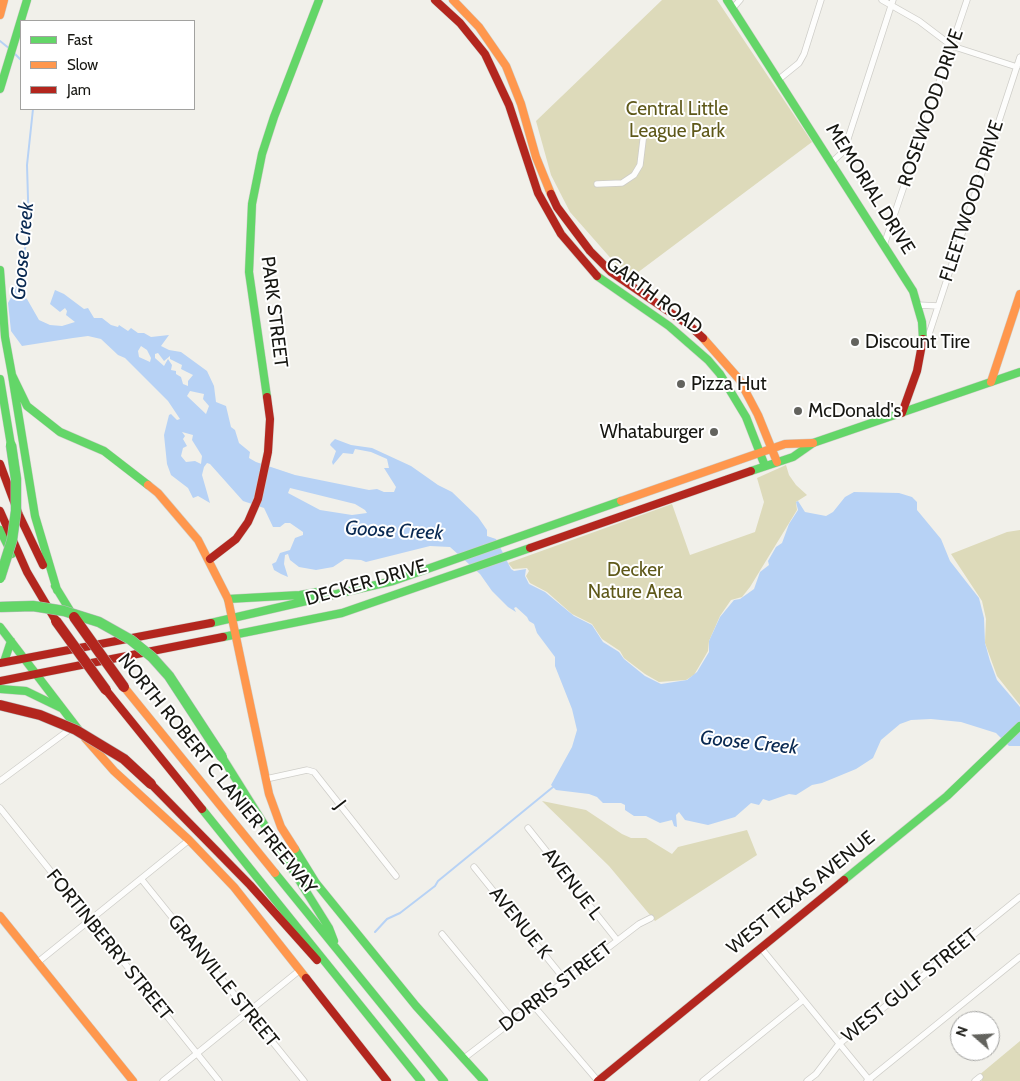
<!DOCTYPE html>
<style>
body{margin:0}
#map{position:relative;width:1020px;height:1081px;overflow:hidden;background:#f1f0ea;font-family:Cabin,sans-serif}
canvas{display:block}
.legend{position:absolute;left:20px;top:20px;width:175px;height:90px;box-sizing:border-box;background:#fff;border:1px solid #a2a2a0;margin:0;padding:6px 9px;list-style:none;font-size:15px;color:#171712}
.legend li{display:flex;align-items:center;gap:10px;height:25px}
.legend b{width:25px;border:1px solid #a2a2a0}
.north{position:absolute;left:950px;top:1011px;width:50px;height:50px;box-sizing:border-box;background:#fff;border:1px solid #a2a2a0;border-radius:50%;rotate:289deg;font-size:14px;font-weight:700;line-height:20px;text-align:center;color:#171712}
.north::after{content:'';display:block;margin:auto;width:18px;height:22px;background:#63635e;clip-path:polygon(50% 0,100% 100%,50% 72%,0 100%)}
</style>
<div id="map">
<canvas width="1020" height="1081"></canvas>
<ul class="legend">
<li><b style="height:6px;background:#63d668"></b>Fast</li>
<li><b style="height:6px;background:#ff974d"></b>Slow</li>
<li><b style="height:6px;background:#b3261e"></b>Jam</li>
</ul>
<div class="north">N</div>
</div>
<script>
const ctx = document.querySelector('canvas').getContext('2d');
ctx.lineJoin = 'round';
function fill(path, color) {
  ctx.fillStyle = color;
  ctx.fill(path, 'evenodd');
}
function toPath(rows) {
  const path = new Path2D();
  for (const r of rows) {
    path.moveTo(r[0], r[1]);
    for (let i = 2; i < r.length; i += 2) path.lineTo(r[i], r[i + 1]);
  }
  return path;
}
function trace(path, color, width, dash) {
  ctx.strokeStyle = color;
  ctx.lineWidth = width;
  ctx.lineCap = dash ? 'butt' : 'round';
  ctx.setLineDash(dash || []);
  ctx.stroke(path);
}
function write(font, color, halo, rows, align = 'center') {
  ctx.font = font + ' Cabin,sans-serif';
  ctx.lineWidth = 4;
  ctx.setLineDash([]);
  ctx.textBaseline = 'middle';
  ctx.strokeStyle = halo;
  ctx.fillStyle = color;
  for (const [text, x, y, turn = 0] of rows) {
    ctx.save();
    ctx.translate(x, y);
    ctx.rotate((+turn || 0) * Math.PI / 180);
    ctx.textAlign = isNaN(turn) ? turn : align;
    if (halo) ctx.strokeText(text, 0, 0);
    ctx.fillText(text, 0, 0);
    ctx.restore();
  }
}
fill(toPath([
 [662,0,717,0,812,142,629,279,570,212,551,175,536,121],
 [786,465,789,475,796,485,807,495,796,502,797,510,750,587,742,597,731,600,720,616,709,641,708,651,694,675,686,680,659,682,645,674,624,658,620,651,602,639,592,624,572,614,547,592,530,583,526,576,529,571,527,568,513,569,508,563,672,504,690,555,755,532,764,502,757,478],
 [1020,530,1020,705,997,676,985,643,986,619,982,601,951,554,1007,532],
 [542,801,586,810,622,834,631,838,646,838,672,854,678,847,747,830,757,855,655,921,609,866],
 [1020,1041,1020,1081,982,1081,978,1076]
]), '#dddaba');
fill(toPath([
 [15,290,27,299,39,320,50,325,62,326,75,322,66,315,67,311,65,308,60,312,50,304,55,290,64,294,84,309,88,308,94,318,102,318,111,325,118,327,119,325,128,331,131,328,138,333,144,333,151,337,169,335,161,346,169,350,181,352,207,371,214,386,216,402,226,406,231,427,235,430,239,443,250,452,249,458,256,462,295,475,369,490,377,489,384,492,394,492,396,487,384,468,389,468,387,459,371,452,355,449,353,454,343,453,333,465,332,462,336,451,330,445,331,443,335,439,351,445,372,448,411,466,438,485,452,492,478,517,487,530,487,536,496,539,511,569,514,571,526,569,525,576,529,584,545,592,574,616,592,625,603,642,619,652,624,659,645,676,661,684,687,680,697,672,709,652,709,641,720,617,734,600,740,599,754,589,760,572,769,565,768,561,776,547,782,543,789,524,798,510,796,502,798,501,805,512,826,516,833,512,845,497,854,492,899,493,912,497,917,502,917,510,941,539,950,561,979,598,984,618,985,643,990,661,997,680,1020,707,1020,746,1009,746,996,733,961,722,931,719,911,720,900,724,881,740,873,758,856,769,822,783,812,785,796,795,789,794,769,801,763,799,759,805,751,803,735,817,708,825,685,820,679,812,676,815,677,827,674,826,672,820,660,823,646,816,634,816,625,810,625,805,621,803,603,803,597,797,589,794,556,790,551,785,572,747,577,730,572,709,555,666,555,657,537,633,534,624,529,621,527,617,516,607,514,608,516,612,508,607,492,591,480,574,450,547,430,546,366,562,361,560,345,559,333,567,316,570,299,567,290,560,288,554,285,555,284,564,288,577,281,574,274,570,272,564,276,562,280,553,290,550,295,538,303,535,303,532,290,523,285,523,280,527,273,527,264,508,243,501,210,464,207,463,204,467,202,475,210,503,198,496,193,498,188,488,171,475,167,464,164,435,169,415,171,414,177,420,180,419,168,401,125,358,118,355,101,339,88,336,73,338,22,346,11,331,8,303],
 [141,346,147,350,151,358,150,362,139,357,138,351],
 [158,353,164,361,170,356,170,359,182,365,181,369,193,375,188,381,188,386,183,384,181,377,176,374,176,371,171,370,172,365,168,359,164,366,155,358,155,354],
 [190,391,204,394,203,399,209,406,206,414,187,396],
 [182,432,193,435,192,440,202,456,201,464,195,461,186,462,181,456,183,448,187,446,183,439,185,436],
 [290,488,355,504,365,510,367,513,352,515,320,510,288,493]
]), '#b7d2f5');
trace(toPath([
 [0,41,10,49],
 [13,52,21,60],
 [15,292,29,231,27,165,33,109],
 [375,932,387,919,400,913,435,886,438,881,553,787]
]), '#b7d2f5', 2);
const street = toPath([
 [882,0,919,21,952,46,1017,67],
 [733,8,740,0],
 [778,80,799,63,804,54,821,0],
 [832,162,844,151,893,0],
 [597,184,622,183,634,175,640,165,644,132],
 [884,245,967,0],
 [918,305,938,306],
 [924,342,929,334,1020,57],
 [266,779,307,770,314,772,396,876],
 [0,781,73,727],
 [0,808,219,1081],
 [528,828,617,940],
 [474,867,565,980],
 [142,880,304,1081],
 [442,934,513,1020],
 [761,948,870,1081],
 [38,962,189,840],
 [533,1005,598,1081],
 [463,1059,639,924,651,918],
 [163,1081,300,970],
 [703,1081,803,1000],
 [807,1081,816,1074,839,1044,1020,897],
 [867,1081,1020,957],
 [975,1081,980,1077]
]);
const fast = toPath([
 [727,0,913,291,922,322,923,339],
 [0,89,27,0],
 [0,270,5,337,12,375,27,406,60,432,104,451,148,485],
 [597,276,669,326,708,360,720,374,746,417,765,466],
 [12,375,35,516,57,590],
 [0,379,11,445],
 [267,397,249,272,252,204,262,154,274,117,319,0],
 [751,471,793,457,813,443,1020,372],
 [0,530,12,554],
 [55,586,74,617],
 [228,599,300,595,329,590],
 [211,623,393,581,621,501],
 [0,627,78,729],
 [223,637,342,613,530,548],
 [4,662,11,641],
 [0,689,26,691,61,708],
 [222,757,329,928,334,941],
 [202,809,421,1081],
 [295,849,316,883,416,1006,484,1081],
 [275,873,444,1081],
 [844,880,947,796,1020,726]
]);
const slow = toPath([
 [453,0,479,27,506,66,521,104,536,157,551,194],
 [0,15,4,0],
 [703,338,739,379,758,415,777,462],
 [991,382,1020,294],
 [148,485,158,493,198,540,228,599,269,794,281,827,295,849],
 [621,501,785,444,813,443],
 [124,687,275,873],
 [85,738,114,771,189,840,234,887,306,978],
 [0,916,133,1081]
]);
const jam = toPath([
 [435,0,460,23,485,54,509,105,538,193,561,234,597,276],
 [551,194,557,207,590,251,611,272,690,326,703,338],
 [902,413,917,371,923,339],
 [0,464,19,515,43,565],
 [0,511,27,572,56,621],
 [530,548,751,471],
 [210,559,236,539,248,522,258,499,268,452,270,419,267,397],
 [0,663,211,623],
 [0,681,223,637],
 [106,690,202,809],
 [151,784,250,885,317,960],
 [306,978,387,1081],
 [598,1081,844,880]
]);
trace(street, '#cecdc8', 7);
trace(fast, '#cecdc8', 9);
trace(slow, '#cecdc8', 9);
trace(jam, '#cecdc8', 9);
trace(street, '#fdfdfc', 5.5);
trace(fast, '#63d668', 8);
trace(slow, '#ff974d', 8);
trace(jam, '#b3261e', 8);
const fastBridge = toPath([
 [0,578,12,540,16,511,16,479,11,445],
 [0,607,33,606,64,611,99,622,131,640,152,657,169,676,222,757]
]);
const jamBridge = toPath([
 [74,617,124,687],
 [56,621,106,690],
 [0,705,40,715,76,730,124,759,151,784]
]);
trace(fastBridge, '#b7babb', 11, []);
trace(jamBridge, '#b7babb', 11, []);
trace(fastBridge, '#63d668', 10);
trace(jamBridge, '#b3261e', 10);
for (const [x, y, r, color] of [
 [855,342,5,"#63635e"],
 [681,384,5,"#63635e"],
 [798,411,5,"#63635e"],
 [714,432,5,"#63635e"]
]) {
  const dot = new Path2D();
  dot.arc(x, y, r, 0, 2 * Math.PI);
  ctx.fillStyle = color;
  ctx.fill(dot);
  trace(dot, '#fff', 2);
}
write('19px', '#171712', '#fff', [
 ["ROSEWOOD DRIVE",931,108,-71],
 ["MEMORIAL DRIVE",870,189,58],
 ["FLEETWOOD DRIVE",972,201,-72],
 ["GARTH ROAD",654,296,37],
 ["PARK STREET",274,312,83],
 ["DECKER DRIVE",366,583,-16],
 ["NORTH ROBERT C LANIER FREEWAY",217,774,51],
 ["J",340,805,52],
 ["AVENUE L",572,884,52],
 ["WEST TEXAS AVENUE",801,893,-39],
 ["AVENUE K",520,923,51],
 ["FORTINBERRY STREET",109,945,51],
 ["GRANVILLE STREET",223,981,51],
 ["WEST GULF STREET",910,986,-39],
 ["DORRIS STREET",556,987,-37]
]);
write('19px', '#5e5819', '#fff', [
 ["Central Little",677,109],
 ["League Park",677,131],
 ["Decker",635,570],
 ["Nature Area",635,592]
]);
write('19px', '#171712', '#fff', [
 ["Discount Tire",865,342],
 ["Pizza Hut",691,384],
 ["McDonald's",808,411],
 ["Whataburger",704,432,"right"]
], 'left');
write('italic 20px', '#092952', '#fff', [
 ["Goose Creek",23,251,-85],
 ["Goose Creek",394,531,3],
 ["Goose Creek",749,743,6]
]);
</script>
